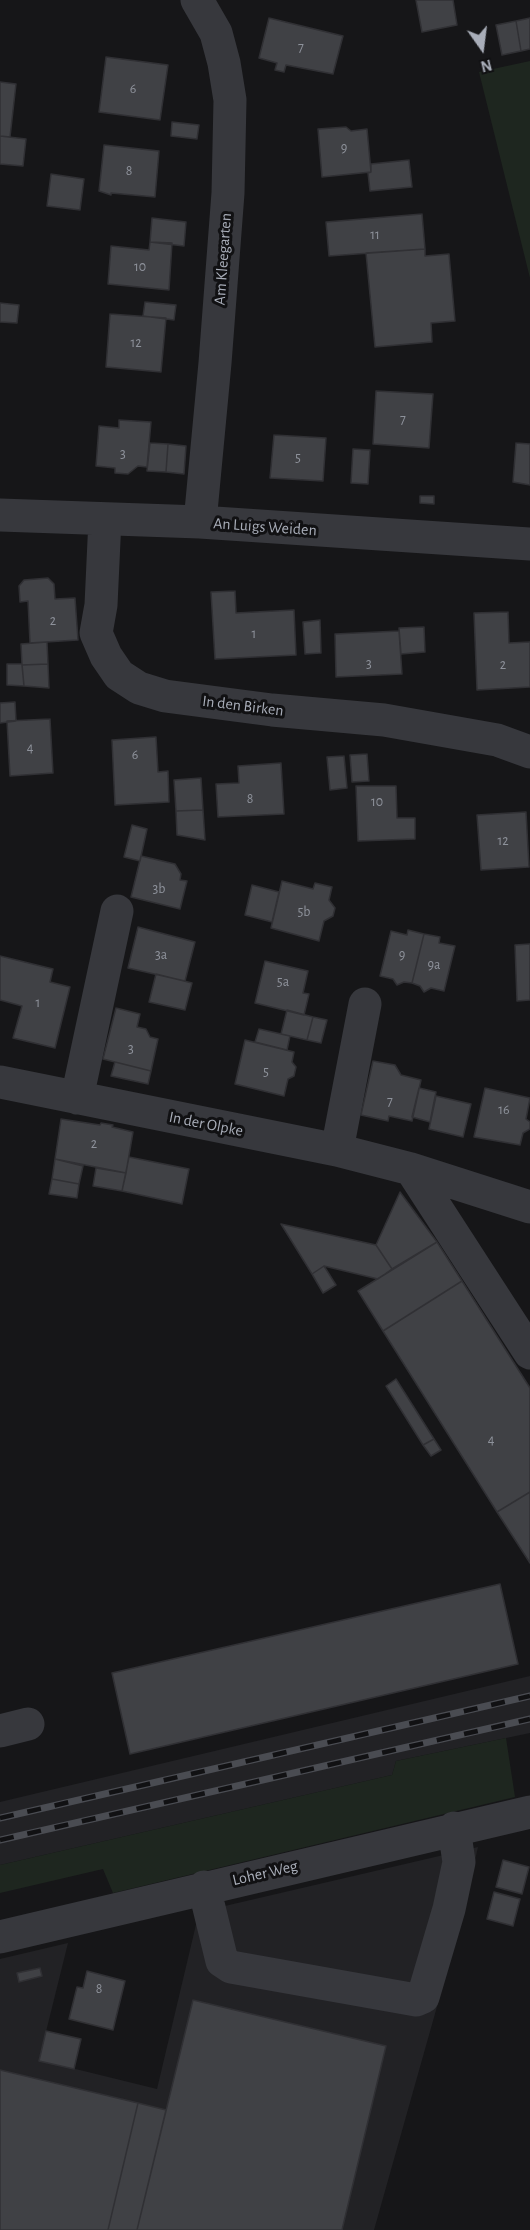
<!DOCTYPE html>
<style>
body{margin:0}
#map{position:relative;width:530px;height:2230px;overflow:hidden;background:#161618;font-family:"Alegreya Sans",sans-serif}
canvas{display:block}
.north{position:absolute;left:452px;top:18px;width:60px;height:60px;-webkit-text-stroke:4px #111113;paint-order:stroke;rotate:166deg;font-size:16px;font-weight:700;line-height:24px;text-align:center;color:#a8adb8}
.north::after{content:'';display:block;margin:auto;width:21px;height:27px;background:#a8adb8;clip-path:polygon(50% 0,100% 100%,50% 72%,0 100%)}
</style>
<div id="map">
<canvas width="530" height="2230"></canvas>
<div class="north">N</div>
</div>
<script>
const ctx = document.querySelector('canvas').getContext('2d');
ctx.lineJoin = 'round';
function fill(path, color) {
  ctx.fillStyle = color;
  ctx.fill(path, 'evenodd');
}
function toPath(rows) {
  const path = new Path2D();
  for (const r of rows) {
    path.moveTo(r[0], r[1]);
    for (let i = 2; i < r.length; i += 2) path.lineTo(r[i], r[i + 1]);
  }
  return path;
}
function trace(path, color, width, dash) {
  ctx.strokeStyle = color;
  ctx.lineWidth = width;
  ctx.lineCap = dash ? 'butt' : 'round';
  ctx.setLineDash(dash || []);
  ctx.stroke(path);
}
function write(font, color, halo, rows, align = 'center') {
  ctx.font = font + ' "Alegreya Sans",sans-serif';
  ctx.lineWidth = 6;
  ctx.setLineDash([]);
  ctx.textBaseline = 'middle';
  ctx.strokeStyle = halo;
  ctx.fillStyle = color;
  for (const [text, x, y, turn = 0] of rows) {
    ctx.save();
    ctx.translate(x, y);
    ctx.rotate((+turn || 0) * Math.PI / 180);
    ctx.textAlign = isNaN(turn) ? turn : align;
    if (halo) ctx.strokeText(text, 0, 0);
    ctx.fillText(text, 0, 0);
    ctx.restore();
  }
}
fill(toPath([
 [530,1676,530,1733,396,1761,392,1775,0,1865,0,1802],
 [478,1847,462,1918,374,2230,0,2230,0,1959,68,1943,39,2060,157,2089,199,1912]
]), '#222225');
fill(toPath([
 [530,61,530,278,479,72],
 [506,1738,515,1797,113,1893,103,1869,0,1893,0,1865,392,1775,396,1761]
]), '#1e261f');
const building = toPath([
 [416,0,453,0,457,25,422,32,416,0],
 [269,18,343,36,333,74,286,65,284,72,275,70,277,63,259,58,269,18],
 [530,18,530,49,521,51,516,21,530,18],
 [516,21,521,51,502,55,496,25,516,21],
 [106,57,168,65,160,120,99,112,106,57],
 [0,82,16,84,10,137,0,136,0,82],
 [172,122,199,125,197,139,171,136,172,122],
 [346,127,351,131,367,129,371,172,322,177,318,129,346,127],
 [0,136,26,139,23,166,0,164,0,136],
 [104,145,159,151,155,197,111,193,111,195,99,191,104,145],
 [409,160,412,187,370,191,368,173,371,172,371,164,409,160],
 [51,174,84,179,80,210,47,206,51,174],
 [422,214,425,249,329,256,326,222,422,214],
 [152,218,186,222,184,246,150,242,152,218],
 [150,242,172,243,169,290,108,284,111,246,149,250,150,242],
 [425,249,425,256,449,254,455,321,431,323,432,342,375,347,366,253,425,249],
 [145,302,176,305,174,320,143,316,145,302],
 [0,303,19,305,17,323,0,322,0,303],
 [110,314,166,318,161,372,106,367,110,314],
 [376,391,433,394,429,448,373,444,376,391],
 [119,420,151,422,147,467,138,466,128,474,115,473,115,468,96,466,99,426,119,428,119,420],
 [274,435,326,438,323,481,270,478,274,435],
 [150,443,168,444,166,472,147,471,150,443],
 [516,443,530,444,530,485,513,482,516,443],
 [168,444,186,446,184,474,166,472,168,444],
 [353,449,370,450,368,484,351,483,353,449],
 [420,496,434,496,434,504,420,503,420,496],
 [48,578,54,584,55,599,75,598,78,640,30,643,28,601,20,602,19,586,24,580,48,578],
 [235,591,236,613,294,610,296,655,215,659,211,592,235,591],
 [508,612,509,643,530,642,530,687,477,690,474,613,508,612],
 [320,620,321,653,305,654,303,622,320,620],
 [424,627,425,652,401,654,399,628,424,627],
 [399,631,402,674,336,677,335,634,399,631],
 [47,642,48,664,22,665,21,644,47,642],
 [7,664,22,664,24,686,7,685,7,664],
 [48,664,49,688,24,686,22,665,48,664],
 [15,702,16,721,0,723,0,703,15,702],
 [50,719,53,773,10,776,7,721,50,719],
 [155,737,156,737,158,772,168,771,169,802,115,805,112,740,155,737],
 [367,754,369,781,352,782,350,755,367,754],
 [344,756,347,788,330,790,327,757,344,756],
 [281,763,284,814,218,817,216,784,239,783,238,766,281,763],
 [201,778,203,810,176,811,174,780,201,778],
 [356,786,396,786,397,818,415,818,415,839,358,841,356,786],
 [203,810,205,840,177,835,176,811,203,810],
 [526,812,529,867,481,870,477,815,526,812],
 [132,825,147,829,140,861,124,857,132,825],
 [141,856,175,864,181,874,180,880,187,881,180,909,131,897,141,856],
 [282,881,313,889,315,883,332,887,329,900,335,908,333,916,324,921,319,941,271,928,282,881],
 [252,885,279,892,272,922,245,915,252,885],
 [138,927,195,942,185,981,128,968,138,927],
 [408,930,424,934,412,983,404,982,397,985,393,979,380,976,391,931,407,935,408,930],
 [424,934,440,937,439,943,455,946,444,991,431,988,424,992,420,986,412,983,424,934],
 [530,944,530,1000,517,1001,515,945,530,944],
 [0,956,53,969,50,982,70,987,55,1048,13,1038,22,1006,0,1000,0,956],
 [265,961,308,971,303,993,309,994,304,1015,255,1003,265,961],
 [156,974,192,983,185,1010,149,1002,156,974],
 [116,1008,140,1014,137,1027,146,1029,150,1037,158,1039,151,1071,103,1059,116,1008],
 [287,1010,313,1017,307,1040,281,1034,287,1010],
 [313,1017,327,1020,321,1043,307,1040,313,1017],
 [259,1029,290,1036,287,1050,255,1042,259,1029],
 [245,1040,294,1052,292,1062,296,1067,294,1076,288,1079,284,1096,235,1084,245,1040],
 [373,1061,395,1065,401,1075,421,1080,412,1121,389,1116,388,1121,361,1115,373,1061],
 [115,1062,151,1071,148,1084,111,1076,115,1062],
 [419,1088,436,1092,430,1122,412,1117,419,1088],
 [485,1088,530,1098,526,1119,530,1122,530,1129,523,1133,520,1145,474,1137,485,1088],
 [436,1096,471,1104,463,1137,429,1129,436,1096],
 [61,1119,100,1125,101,1123,113,1125,112,1127,133,1132,126,1173,55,1159,61,1119],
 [129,1157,189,1169,182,1204,122,1191,129,1157],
 [55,1159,83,1166,79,1184,52,1179,55,1159],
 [96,1168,126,1173,122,1191,93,1186,96,1168],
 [52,1179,79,1184,77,1198,49,1194,52,1179],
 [400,1192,437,1242,392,1269,376,1245,400,1192],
 [281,1224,376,1245,392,1269,378,1279,324,1266,312,1274,281,1224],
 [437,1242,462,1281,383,1331,358,1291,437,1242],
 [324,1266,336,1285,323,1293,312,1274,324,1266],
 [462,1281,530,1388,530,1492,497,1512,383,1331,462,1281],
 [396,1379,434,1439,423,1445,386,1386,396,1379],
 [434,1439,441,1450,431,1456,423,1445,434,1439],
 [530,1492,530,1563,497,1512,530,1492],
 [500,1584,518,1664,130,1754,112,1673,500,1584],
 [503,1860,529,1867,522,1894,496,1887,503,1860],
 [494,1892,520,1899,513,1926,487,1919,494,1892],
 [40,1968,42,1976,19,1982,17,1973,40,1968],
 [87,1971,125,1981,113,2030,69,2019,77,1987,83,1988,87,1971],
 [193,2000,386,2046,342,2230,137,2230,193,2000],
 [46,2031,81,2039,74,2069,39,2061,46,2031],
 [0,2070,138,2103,108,2230,0,2230,0,2070],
 [138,2103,166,2110,137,2230,108,2230,138,2103]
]);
fill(building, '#404145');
trace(building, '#303034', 1.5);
trace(toPath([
 [197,0,216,33,224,63,230,100,228,193,215,363,200,522],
 [0,515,200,522,530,544],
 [105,519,101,605,96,633,106,656,119,675,139,688,165,696,272,710,384,720,497,740,530,752],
 [0,1082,337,1150,411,1169,530,1207],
 [77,1098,117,911],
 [337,1150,365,1004],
 [411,1169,530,1353],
 [0,1731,28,1724],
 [204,1887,222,1961,231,1967,416,2000,423,1997,449,1909,459,1862,454,1828],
 [0,1937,530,1812]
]), '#37383d', 33);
const rail = toPath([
 [0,1818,530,1696],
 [0,1840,530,1719]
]);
trace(rail, '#4a4c52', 7);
trace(rail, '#111113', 4.5, [14]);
write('14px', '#8e929b', null, [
 ["7",301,47],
 ["6",133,89],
 ["9",344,148],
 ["8",129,171],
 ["11",375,235],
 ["10",140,267],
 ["12",136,343],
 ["7",403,419],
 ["3",123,454],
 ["5",298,458],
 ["2",53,621],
 ["1",254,634],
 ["3",369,664],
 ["2",503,665],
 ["4",30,748],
 ["6",135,755],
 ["8",250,799],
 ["10",377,802],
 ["12",503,841],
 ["3b",159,889],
 ["5b",304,912],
 ["3a",161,955],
 ["9",402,955],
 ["9a",434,965],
 ["5a",283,982],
 ["1",38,1003],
 ["3",131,1049],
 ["5",266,1072],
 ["7",390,1101],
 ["16",504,1110],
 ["2",94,1144],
 ["4",491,1440],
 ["8",99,1989]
]);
write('16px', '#a8adb8', '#111113', [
 ["Am Kleegarten",223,259,-86],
 ["An Luigs Weiden",265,527,4],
 ["In den Birken",243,706,7],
 ["In der Olpke",206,1124,11],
 ["Loher Weg",265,1873,-13]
]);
</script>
